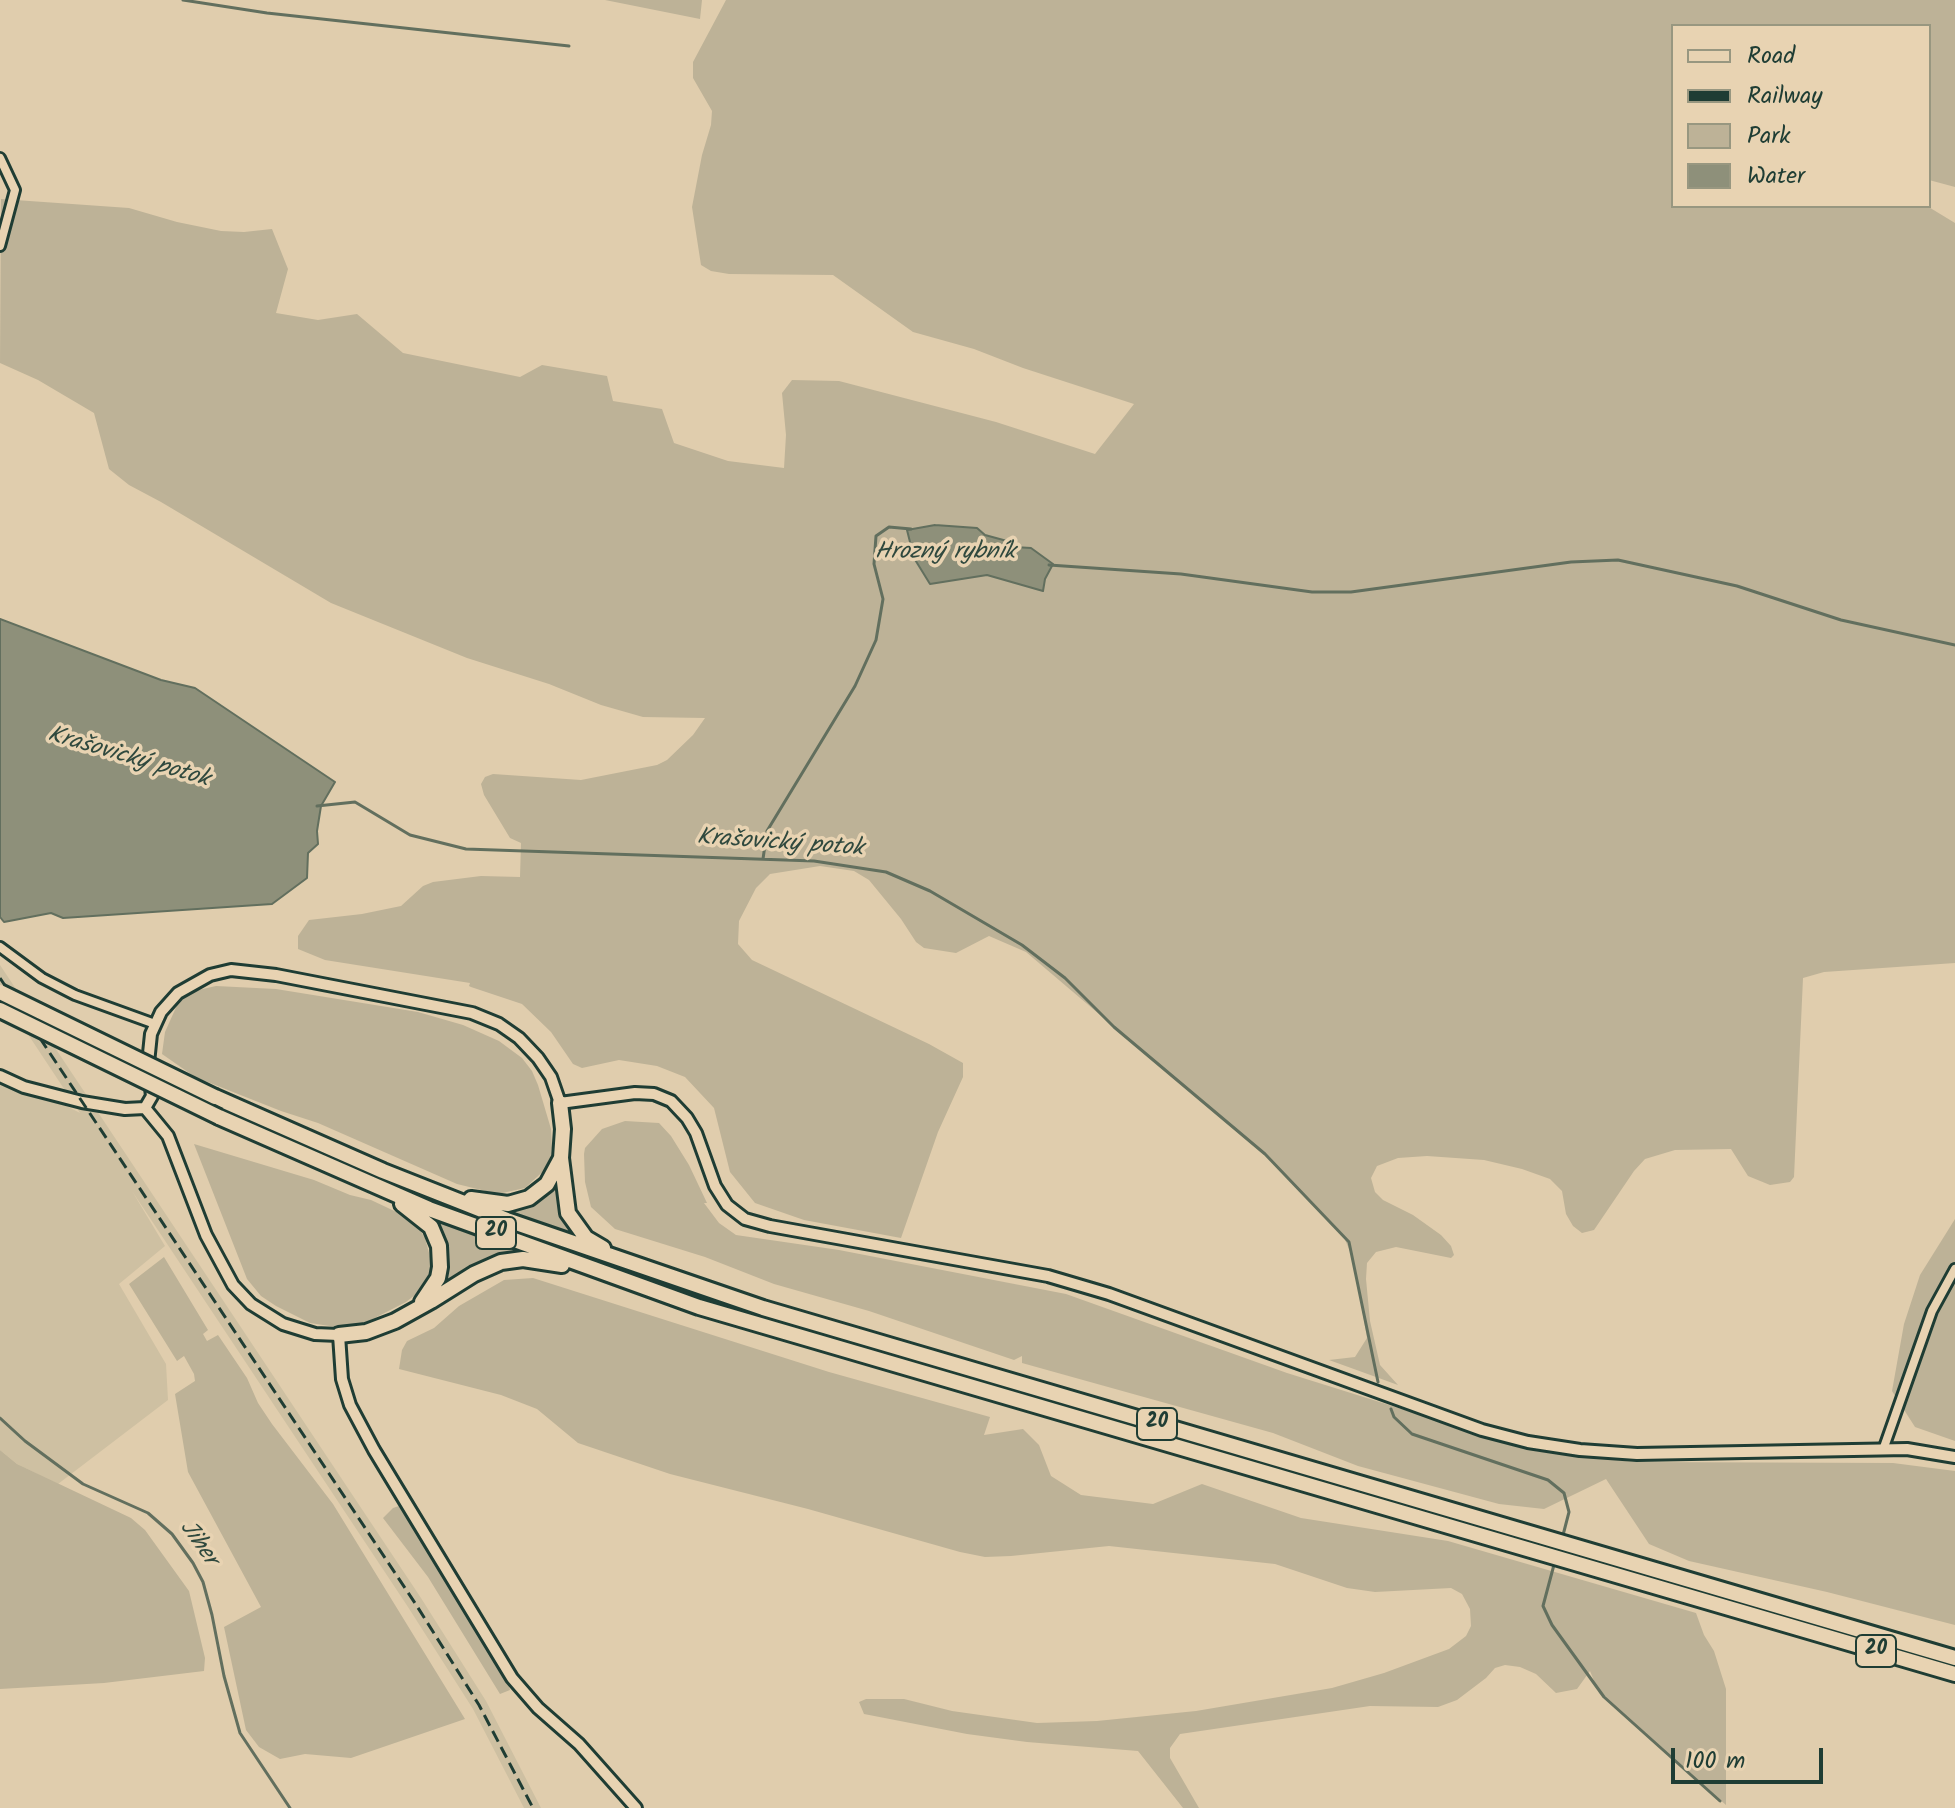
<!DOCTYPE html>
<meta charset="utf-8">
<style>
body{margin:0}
#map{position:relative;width:1955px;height:1808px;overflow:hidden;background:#e0cdad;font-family:Kalam,sans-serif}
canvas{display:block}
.legend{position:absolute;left:1671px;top:24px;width:260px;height:184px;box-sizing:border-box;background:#e8d3b2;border:2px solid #989780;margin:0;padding:10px 14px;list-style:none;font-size:24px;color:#1f3d34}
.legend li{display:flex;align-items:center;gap:16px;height:40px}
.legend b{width:40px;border:2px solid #989780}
.scale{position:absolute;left:1671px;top:1748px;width:152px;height:36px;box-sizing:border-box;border:4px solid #1f3d34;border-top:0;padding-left:10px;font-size:24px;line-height:28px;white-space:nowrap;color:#1f3d34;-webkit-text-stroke:6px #e8d3b2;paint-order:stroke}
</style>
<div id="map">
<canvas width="1955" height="1808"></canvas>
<ul class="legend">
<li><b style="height:10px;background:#e8d3b2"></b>Road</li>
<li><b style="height:10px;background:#1f3d34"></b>Railway</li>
<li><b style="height:22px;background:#bdb297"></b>Park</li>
<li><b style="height:22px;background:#8e907a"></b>Water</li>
</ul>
<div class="scale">100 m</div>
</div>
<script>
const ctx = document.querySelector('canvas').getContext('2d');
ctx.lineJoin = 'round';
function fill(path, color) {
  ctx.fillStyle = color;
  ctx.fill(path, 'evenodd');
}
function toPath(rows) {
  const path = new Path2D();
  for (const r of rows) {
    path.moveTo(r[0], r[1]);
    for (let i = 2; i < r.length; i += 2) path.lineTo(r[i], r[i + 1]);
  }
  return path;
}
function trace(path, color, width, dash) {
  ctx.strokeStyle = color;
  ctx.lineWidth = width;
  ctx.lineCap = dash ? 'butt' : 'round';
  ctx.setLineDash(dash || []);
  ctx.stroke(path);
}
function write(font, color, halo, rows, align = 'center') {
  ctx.font = font + ' Kalam,sans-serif';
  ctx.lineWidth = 7;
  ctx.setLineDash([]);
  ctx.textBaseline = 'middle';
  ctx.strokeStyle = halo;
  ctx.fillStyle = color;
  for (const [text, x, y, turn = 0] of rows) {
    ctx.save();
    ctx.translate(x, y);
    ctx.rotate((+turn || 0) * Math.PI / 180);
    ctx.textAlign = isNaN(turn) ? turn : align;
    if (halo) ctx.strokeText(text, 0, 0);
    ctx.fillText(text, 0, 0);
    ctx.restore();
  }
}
fill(toPath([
 [0,965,421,1598,486,1701,541,1808,524,1808,473,1709,408,1607,132,1191,165,1246,119,1284,166,1364,168,1400,58,1484,17,1464,0,1450,0,1081,32,1095,61,1103,80,1113,0,992]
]), '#cec0a2');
fill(toPath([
 [605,0,702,0,700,19],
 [726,0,1955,0,1955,187,1929,180,1929,26,1673,26,1673,206,1927,206,1955,223,1955,963,1824,972,1803,978,1794,1177,1790,1182,1770,1185,1748,1176,1731,1149,1675,1150,1645,1159,1634,1171,1594,1230,1582,1233,1573,1226,1566,1214,1562,1191,1550,1179,1522,1169,1484,1160,1427,1156,1398,1158,1377,1166,1371,1178,1375,1192,1383,1200,1413,1215,1441,1235,1451,1246,1454,1255,1451,1258,1396,1247,1376,1252,1367,1263,1366,1279,1370,1321,1380,1365,1398,1385,1329,1360,1355,1357,1367,1338,1353,1258,1342,1233,1273,1162,1026,952,989,936,956,953,924,948,916,942,901,919,869,880,854,871,820,866,770,874,756,888,739,921,738,944,752,960,929,1044,963,1063,963,1077,938,1132,901,1238,804,1220,755,1203,730,1172,714,1108,685,1077,657,1066,619,1060,582,1068,573,1064,551,1032,522,1004,471,987,469,986,470,983,325,960,298,949,298,936,309,920,362,914,401,906,423,886,433,882,481,876,520,877,521,843,510,838,484,795,481,784,485,777,493,774,581,780,657,765,667,760,693,735,705,718,643,717,601,705,549,684,467,658,331,603,161,502,129,485,109,469,94,413,38,380,0,363,1,199,129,208,177,222,221,231,244,232,272,229,288,269,276,313,318,320,357,314,403,353,520,377,542,365,607,376,613,401,662,409,674,443,728,461,784,468,786,435,782,393,792,380,839,381,996,422,1095,454,1134,404,1023,368,974,349,913,332,833,275,729,274,711,271,701,265,692,207,702,155,711,125,712,111,693,78,693,62],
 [934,525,977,528,985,535,1007,541,1014,547,1031,549,1053,564,1045,579,1043,590,987,575,930,584,914,558,907,530],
 [216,986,276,989,418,1012,463,1025,499,1041,522,1058,532,1071,538,1085,551,1129,552,1148,549,1166,525,1188,498,1194,457,1184,318,1123,281,1111,195,1077,162,1054,165,1032,178,1003,194,991],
 [625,1121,659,1123,671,1136,689,1165,707,1203,704,1203,719,1223,736,1235,839,1250,1066,1294,1287,1373,1536,1451,1634,1462,1893,1463,1955,1471,1955,1625,1827,1592,1689,1561,1649,1544,1606,1479,1544,1509,1499,1504,1358,1466,1273,1433,1022,1363,1022,1356,1014,1360,869,1311,774,1284,705,1257,615,1229,591,1207,585,1182,584,1154,585,1148,602,1129],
 [194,1144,314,1180,350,1195,371,1200,405,1216,416,1224,425,1238,432,1264,429,1277,420,1291,406,1302,363,1324,336,1327,310,1323,276,1306,261,1296,247,1279],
 [558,1175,579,1237,503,1209],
 [430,1217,459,1229,521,1252,507,1255,438,1291,438,1229],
 [1955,1219,1955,1441,1915,1427,1892,1391,1904,1324,1920,1275],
 [164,1257,208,1330,203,1334,207,1341,218,1335,247,1378,258,1403,272,1424,333,1504,465,1719,351,1758,305,1754,280,1759,259,1747,246,1730,224,1627,261,1607,188,1472,175,1394,195,1381,194,1374,184,1356,177,1361,129,1284],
 [533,1278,829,1372,990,1417,984,1435,1023,1429,1039,1445,1051,1476,1081,1495,1153,1504,1202,1484,1301,1518,1448,1541,1696,1613,1704,1635,1714,1651,1726,1689,1726,1805,1599,1693,1590,1671,1577,1689,1556,1693,1536,1674,1520,1667,1505,1665,1495,1668,1486,1678,1457,1700,1438,1707,1370,1706,1180,1734,1170,1748,1170,1758,1199,1808,1183,1808,1138,1751,1027,1742,967,1734,864,1714,859,1702,866,1699,904,1699,952,1711,1037,1723,1097,1721,1196,1711,1332,1688,1384,1673,1449,1649,1466,1636,1471,1626,1470,1609,1462,1594,1451,1588,1375,1592,1347,1588,1275,1564,1109,1546,1011,1556,985,1557,960,1552,808,1509,670,1474,578,1443,537,1409,501,1395,399,1369,402,1350,407,1341,434,1328,459,1306,504,1280],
 [0,1450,17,1464,131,1518,145,1530,189,1591,205,1658,204,1671,104,1683,0,1689],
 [399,1506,508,1682,510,1690,500,1694,428,1577,383,1518,393,1508]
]), '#bdb297');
const water = toPath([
 [935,525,977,528,985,535,1007,541,1014,547,1031,548,1053,564,1045,579,1043,591,987,575,930,584,914,558,907,530,935,525],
 [0,619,161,680,195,688,335,782,321,806,317,831,318,844,308,853,307,878,272,904,63,918,51,913,4,922,0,917,0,619]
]);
fill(water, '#8e907a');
trace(water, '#626f5e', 2);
trace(toPath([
 [183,0,267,13,569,46],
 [1049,565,1181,574,1312,592,1351,592,1571,562,1618,560,1737,586,1841,620,1955,645],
 [317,806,355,802,410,835,466,849,814,861,886,872,930,891,1022,945,1065,978,1114,1027,1265,1154,1349,1242,1378,1382],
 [763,859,767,831,855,686,876,640,883,599,874,564,876,536,889,527,911,529],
 [1391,1409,1394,1417,1412,1434,1548,1480,1564,1493,1569,1512,1562,1539],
 [0,1418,25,1441,83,1484,148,1513,172,1534,193,1563,203,1582,212,1615,224,1676,240,1733,290,1808],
 [1555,1561,1543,1606,1552,1625,1604,1697,1720,1801]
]), '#626f5e', 3);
const minor = toPath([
 [0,158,15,190,0,246],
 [0,947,42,978,75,995,155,1024],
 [1883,1450,1932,1311,1955,1269]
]);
const tertiary = toPath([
 [0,1076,24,1087,82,1102,125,1109,145,1108],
 [145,1108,152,1096,148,1063,151,1034,161,1012,178,993,210,975,231,970,276,975,472,1013,499,1024,519,1038,538,1058,551,1077,560,1103,635,1093,654,1094,671,1101,687,1118,696,1133,715,1186,727,1205,745,1219,770,1226,1048,1276,1109,1294,1482,1430,1528,1442,1580,1450,1637,1454,1907,1449,1955,1457],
 [145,1108,168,1136,206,1235,233,1285,251,1304,283,1324,315,1334,339,1335,342,1379,350,1405,374,1450,512,1678,538,1708,579,1744,636,1808]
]);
const trunk = toPath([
 [215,1097,383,1171,507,1220,763,1308,1955,1658],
 [560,1103,563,1129,561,1158,568,1213,586,1238,603,1248],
 [219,1117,429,1209,699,1307,1955,1674],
 [471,1199,508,1204,529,1198,547,1184,561,1158],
 [402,1204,431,1227,439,1246,440,1267,438,1278,422,1302],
 [339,1335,366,1332,395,1321,431,1301,474,1274,501,1262,523,1259,562,1265]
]);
trace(minor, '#1f3d34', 14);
trace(tertiary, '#1f3d34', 16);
trace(trunk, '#1f3d34', 20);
trace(minor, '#e8d3b2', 8);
trace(tertiary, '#e8d3b2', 10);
trace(trunk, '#e8d3b2', 14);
trace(toPath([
 [0,978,415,1603,479,1705,533,1808]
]), '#1f3d34', 3, [12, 6]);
const trunkBridge = toPath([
 [0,992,215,1097],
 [0,1010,219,1117]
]);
trace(trunkBridge, '#1f3d34', 20, []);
trace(trunkBridge, '#e8d3b2', 14);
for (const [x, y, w] of [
 [496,1233,40],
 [1157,1424,40],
 [1876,1651,40]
]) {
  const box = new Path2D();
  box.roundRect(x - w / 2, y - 16, w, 32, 6);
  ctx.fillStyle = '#e8d3b2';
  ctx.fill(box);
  trace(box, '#1f3d34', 2);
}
write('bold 20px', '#1f3d34', null, [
 ["20",496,1233],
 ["20",1157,1424],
 ["20",1876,1651]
]);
write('italic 24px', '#30493e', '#e8d3b2', [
 ["Hrozný rybník",945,554],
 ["Krašovický potok",128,759,16],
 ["Krašovický potok",780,845,4],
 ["Jiher",197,1544,55]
]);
</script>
